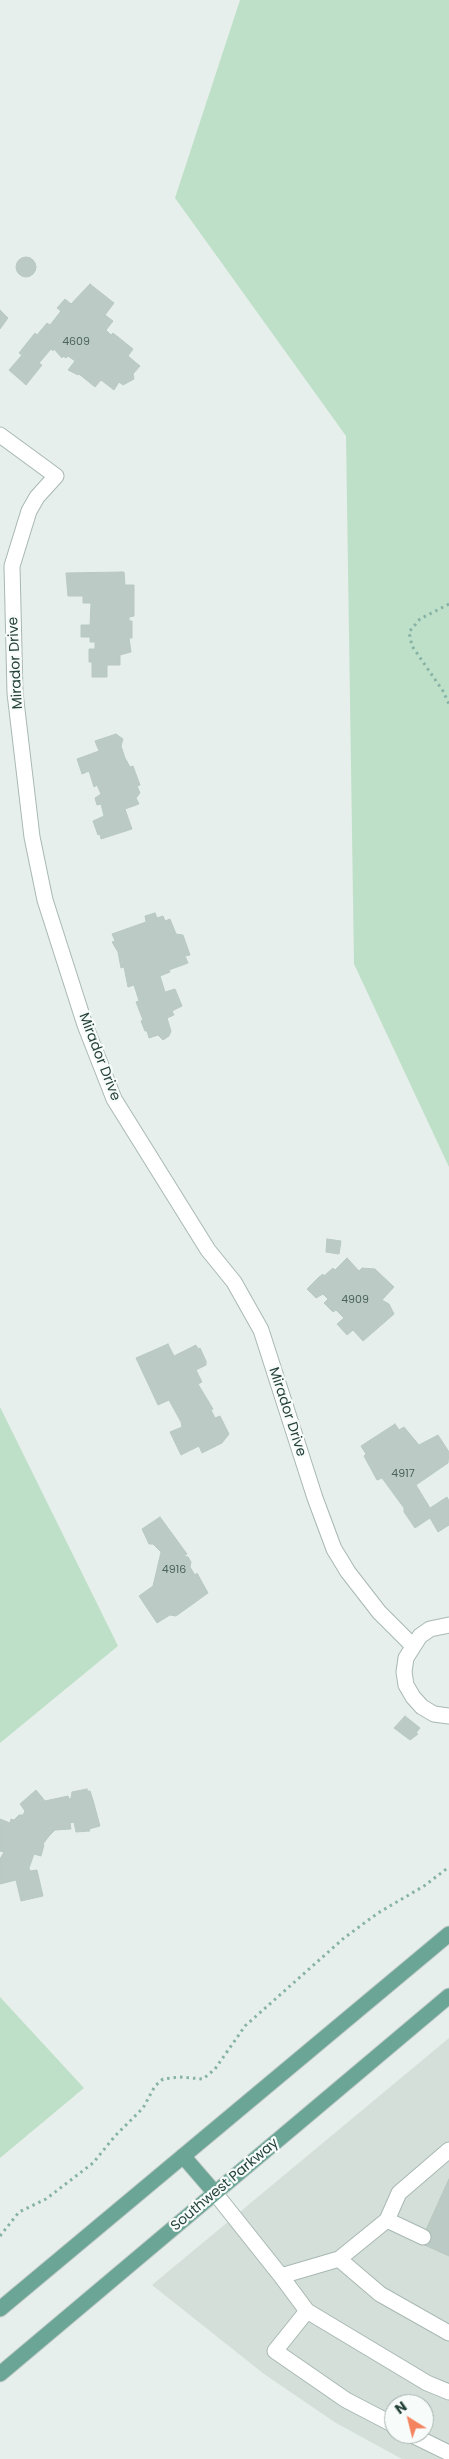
<!DOCTYPE html>
<style>
body{margin:0}
#map{position:relative;width:449px;height:2459px;overflow:hidden;background:#e6efeb;font-family:Poppins,sans-serif}
canvas{display:block}
.north{position:absolute;left:384px;top:2394px;width:50px;height:50px;box-sizing:border-box;background:#f7fbf9;border:1px solid #a3b1ad;border-radius:50%;rotate:324deg;font-size:14px;font-weight:700;line-height:20px;text-align:center;color:#24423a}
.north::after{content:'';display:block;margin:auto;width:18px;height:22px;background:#f4845f;clip-path:polygon(50% 0,100% 100%,50% 72%,0 100%)}
</style>
<div id="map">
<canvas width="449" height="2459"></canvas>
<div class="north">N</div>
</div>
<script>
const ctx = document.querySelector('canvas').getContext('2d');
ctx.lineJoin = 'round';
function fill(path, color) {
  ctx.fillStyle = color;
  ctx.fill(path, 'evenodd');
}
function toPath(rows) {
  const path = new Path2D();
  for (const r of rows) {
    if (r.length === 3) {
      path.moveTo(r[0] + r[2], r[1]);
      path.arc(r[0], r[1], r[2], 0, 2 * Math.PI);
      continue;
    }
    path.moveTo(r[0], r[1]);
    for (let i = 2; i < r.length; i += 2) path.lineTo(r[i], r[i + 1]);
  }
  return path;
}
function trace(path, color, width, dash) {
  ctx.strokeStyle = color;
  ctx.lineWidth = width;
  ctx.lineCap = dash ? 'butt' : 'round';
  ctx.setLineDash(dash || []);
  ctx.stroke(path);
}
function write(font, color, halo, rows, align = 'center') {
  ctx.font = font + ' Poppins,sans-serif';
  ctx.lineWidth = 4.5;
  ctx.setLineDash([]);
  ctx.textBaseline = 'middle';
  ctx.strokeStyle = halo;
  ctx.fillStyle = color;
  for (const [text, x, y, turn = 0] of rows) {
    ctx.save();
    ctx.translate(x, y);
    ctx.rotate((+turn || 0) * Math.PI / 180);
    ctx.textAlign = isNaN(turn) ? turn : align;
    if (halo) ctx.strokeText(text, 0, 0);
    ctx.fillText(text, 0, 0);
    ctx.restore();
  }
}
fill(toPath([
 [449,2038,449,2459,402,2459,336,2423,264,2374,152,2285],
 [394,2404,424,2404,424,2434,394,2434]
]), '#d4dfda');
fill(toPath([
 [240,0,449,0,449,1167,354,964,346,436,175,198],
 [0,1407,118,1646,0,1743],
 [0,1997,84,2088,0,2158]
]), '#bfe0c8');
const building = toPath([
 [26,267,10],
 [90,284,114,303,105,315,113,321,106,330,111,335,113,333,133,349,128,356,140,366,133,374,134,379,123,385,119,382,114,390,101,380,95,387,79,374,78,375,68,370,75,361,68,356,66,358,63,356,62,358,54,349,53,351,51,349,39,363,42,365,26,385,9,370,22,355,19,353,35,333,37,335,47,323,50,325,61,311,57,308,65,299,71,304,90,284],
 [0,310,8,318,0,329,0,310],
 [121,572,124,572,125,585,134,585,134,616,129,617,129,621,132,621,132,638,129,638,131,652,120,655,120,665,107,665,107,677,92,677,92,662,89,662,89,649,95,649,95,642,90,642,90,637,81,637,81,625,90,625,91,603,83,603,83,596,68,596,66,573,121,572],
 [116,734,123,739,121,746,125,758,130,767,133,766,140,785,137,786,140,793,136,798,139,804,125,809,132,829,101,839,100,834,98,835,93,821,104,816,101,804,97,805,95,798,101,794,97,785,94,787,89,771,82,774,77,759,99,751,95,741,116,734],
 [155,913,157,918,163,916,165,921,170,919,176,934,183,935,190,955,185,956,188,963,169,970,170,972,160,976,165,992,175,989,182,1006,172,1011,174,1015,167,1018,171,1031,169,1036,163,1040,158,1035,149,1038,147,1031,145,1031,141,1021,143,1020,136,1002,139,1001,134,985,128,987,124,967,121,968,118,952,112,942,115,941,112,934,146,922,145,916,155,913],
 [327,1239,341,1241,339,1254,326,1252,327,1239],
 [347,1258,359,1271,362,1268,375,1269,394,1287,382,1300,389,1304,394,1314,363,1341,353,1330,347,1335,337,1324,344,1318,336,1310,333,1312,324,1303,328,1299,323,1294,316,1298,307,1289,319,1277,323,1274,324,1276,333,1268,335,1270,347,1258],
 [168,1344,174,1356,196,1345,198,1349,200,1348,206,1361,206,1365,196,1370,202,1382,198,1384,213,1409,211,1410,215,1418,220,1416,229,1434,222,1443,202,1453,199,1446,181,1455,170,1432,182,1427,181,1422,169,1400,158,1405,136,1358,168,1344],
 [395,1424,399,1430,404,1427,419,1445,438,1435,449,1452,448,1463,416,1485,430,1508,447,1497,449,1501,449,1525,438,1532,430,1518,415,1528,404,1512,404,1508,382,1478,377,1480,364,1456,366,1454,361,1446,395,1424],
 [160,1517,187,1554,184,1556,188,1557,191,1562,190,1567,195,1575,197,1573,208,1593,176,1616,170,1615,157,1623,139,1596,153,1586,161,1552,153,1544,149,1544,142,1529,160,1517],
 [405,1716,420,1728,416,1733,418,1734,410,1740,394,1728,405,1716],
 [87,1789,87,1791,90,1791,93,1800,100,1826,89,1829,90,1831,76,1832,74,1822,70,1823,71,1829,55,1830,49,1836,43,1844,44,1845,41,1856,34,1854,29,1868,30,1871,37,1870,43,1896,21,1901,16,1880,0,1884,0,1859,4,1852,0,1851,0,1819,10,1823,11,1819,14,1820,19,1815,23,1815,25,1811,20,1804,36,1790,45,1801,68,1796,69,1799,71,1798,72,1792,87,1789],
 [449,2179,449,2256,420,2243,449,2179]
]);
fill(building, '#bbcac4');
trace(building, '#b8c9c2', 1);
const minor = toPath([
 [0,435,56,476,37,497,29,511,12,566,15,693,32,837,45,900,85,1025,114,1099,208,1250,234,1282,261,1330,315,1498,334,1549,348,1572,379,1612,412,1645],
 [449,1625,430,1629,420,1636,406,1658,404,1672,406,1685,413,1697,422,1707,434,1714,449,1716],
 [215,2193,281,2276,339,2259,387,2220],
 [423,2237,387,2220,399,2193,449,2150],
 [339,2259,380,2294,449,2333],
 [281,2276,307,2311,275,2351,346,2400,394,2425],
 [307,2311,427,2383,449,2392],
 [410,2434,449,2453]
]);
const major = toPath([
 [183,2156,215,2193],
 [0,2309,449,1934],
 [0,2374,449,1996]
]);
trace(minor, '#a8b8b2', 17);
trace(major, '#c2cac8', 17);
trace(toPath([
 [449,604,420,619,409,632,412,646,443,691,449,704],
 [0,2236,19,2212,46,2199,93,2163,115,2136,143,2108,155,2086,163,2079,179,2077,203,2079,215,2069,245,2026,344,1938,378,1913,424,1886,449,1867]
]), '#86b3a5', 3, [2.5, 4]);
trace(minor, '#fff', 15);
trace(major, '#6aa596', 15);
write('11px', '#4a645c', null, [
 ["4609",76,342],
 ["4909",355,1300],
 ["4917",403,1474],
 ["4916",174,1570]
]);
write('14px', '#24423a', '#f7fbf9', [
 ["Mirador Drive",16,663,-93],
 ["Mirador Drive",99,1057,69],
 ["Mirador Drive",287,1412,72],
 ["Southwest Parkway",225,2185,-40]
]);
</script>
